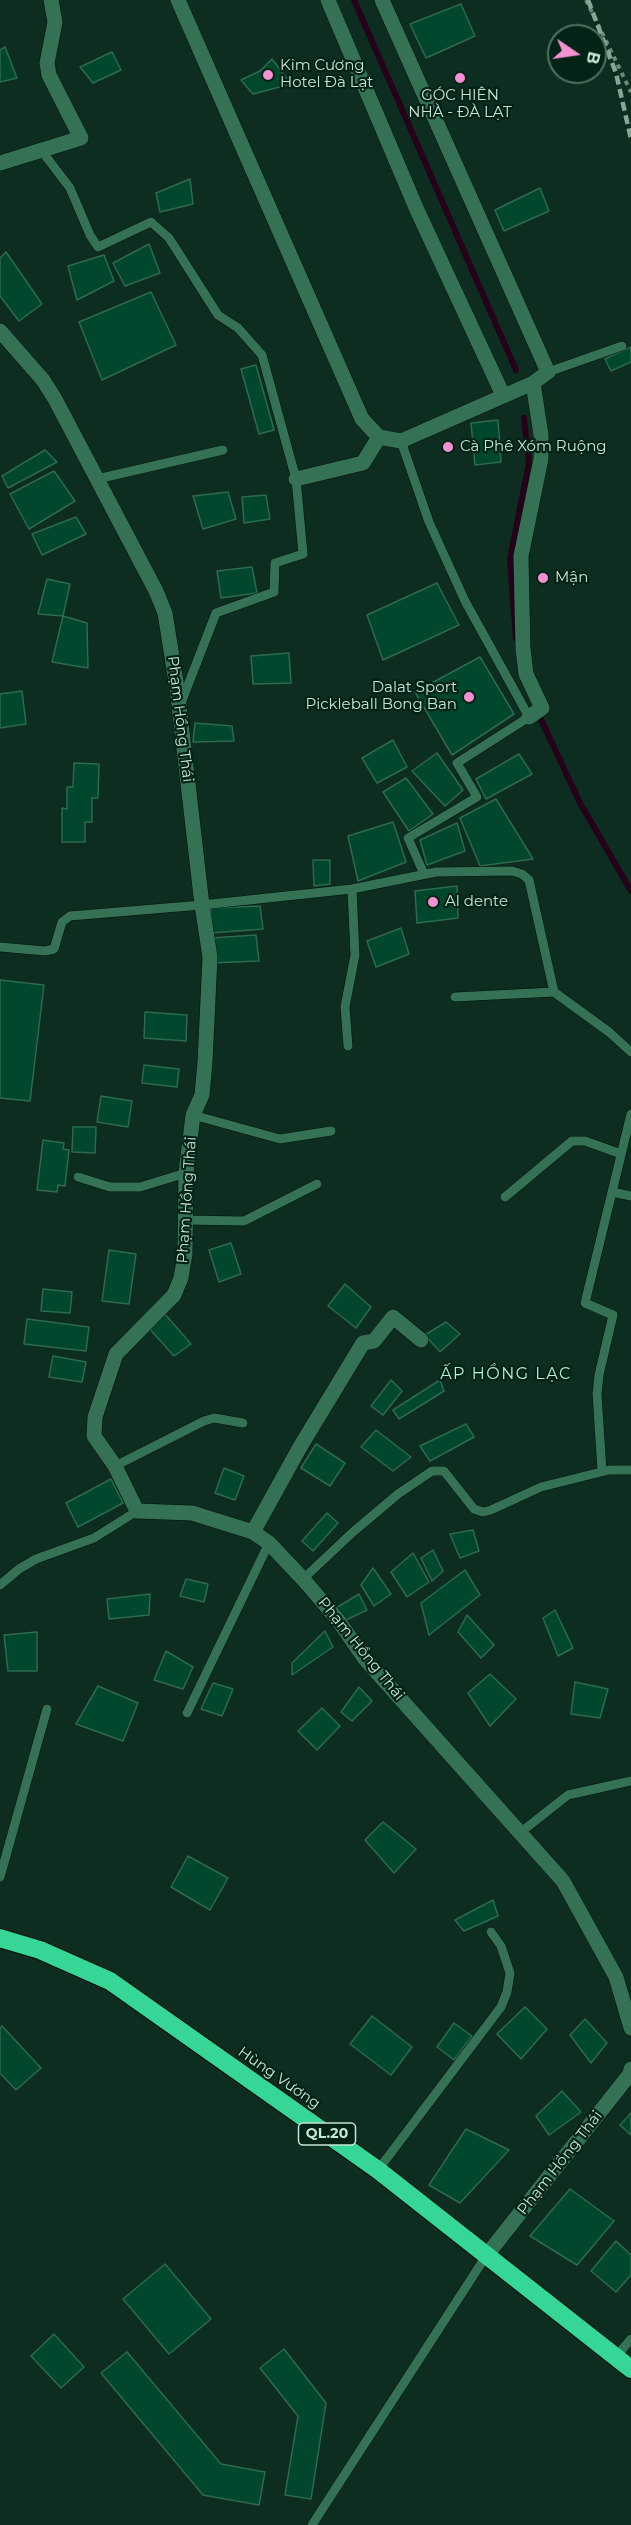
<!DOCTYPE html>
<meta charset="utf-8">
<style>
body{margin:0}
#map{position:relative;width:631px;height:2525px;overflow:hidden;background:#0c2d1f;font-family:Montserrat,sans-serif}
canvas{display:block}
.north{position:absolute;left:547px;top:24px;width:60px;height:60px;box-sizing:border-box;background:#022315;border:2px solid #507161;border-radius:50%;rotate:103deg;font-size:16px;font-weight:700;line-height:24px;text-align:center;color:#c6e5d4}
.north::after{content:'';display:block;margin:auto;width:21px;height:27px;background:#f591d2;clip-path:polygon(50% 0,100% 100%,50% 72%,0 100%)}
</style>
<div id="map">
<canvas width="631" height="2525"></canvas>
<div class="north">B</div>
</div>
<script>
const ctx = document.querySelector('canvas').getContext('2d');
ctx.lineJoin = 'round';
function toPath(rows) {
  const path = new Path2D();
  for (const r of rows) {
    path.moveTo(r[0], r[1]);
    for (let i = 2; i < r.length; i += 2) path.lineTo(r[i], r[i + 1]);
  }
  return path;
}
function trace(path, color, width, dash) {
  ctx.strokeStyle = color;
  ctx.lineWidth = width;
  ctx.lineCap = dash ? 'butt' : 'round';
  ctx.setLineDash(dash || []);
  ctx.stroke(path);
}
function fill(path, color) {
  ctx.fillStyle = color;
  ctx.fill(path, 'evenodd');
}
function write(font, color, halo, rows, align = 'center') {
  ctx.font = font + ' Montserrat,sans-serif';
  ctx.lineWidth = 4.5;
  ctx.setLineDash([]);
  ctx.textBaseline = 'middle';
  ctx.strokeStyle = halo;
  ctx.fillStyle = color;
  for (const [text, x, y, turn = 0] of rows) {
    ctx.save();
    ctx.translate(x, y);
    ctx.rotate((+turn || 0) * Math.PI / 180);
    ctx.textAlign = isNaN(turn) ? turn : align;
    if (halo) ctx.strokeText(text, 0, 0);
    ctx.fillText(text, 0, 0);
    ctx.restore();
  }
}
trace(toPath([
 [354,0,516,370],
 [516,639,510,559,529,463,524,418],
 [537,711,580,803,631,891]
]), '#25011a', 6);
const building = toPath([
 [461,4,475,36,426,58,410,24,461,4],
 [5,47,17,78,0,82,0,50,5,47],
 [112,52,121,70,93,83,80,67,112,52],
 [272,59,291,84,253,94,241,80,260,71,272,59],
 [190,179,193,204,160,212,156,193,190,179],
 [540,188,549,211,504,231,495,210,540,188],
 [149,244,160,273,125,286,113,263,149,244],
 [6,252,42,304,19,321,0,296,0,258,6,252],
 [104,255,114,281,77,300,68,266,104,255],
 [151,292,176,345,102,380,79,322,151,292],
 [631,347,631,362,611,371,605,359,631,347],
 [256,365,274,430,259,434,241,369,256,365],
 [498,420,501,462,475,465,471,423,498,420],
 [45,450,57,462,8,488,2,476,45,450],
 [54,471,75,501,29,529,10,494,54,471],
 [228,492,236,519,203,529,193,496,228,492],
 [266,495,270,519,244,523,242,497,266,495],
 [76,517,86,534,42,555,32,534,76,517],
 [252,567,257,593,221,598,217,571,252,567],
 [47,579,70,584,63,616,38,614,47,579],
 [437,583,459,625,383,660,367,615,437,583],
 [63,616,87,623,88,668,52,662,63,616],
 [289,653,291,683,253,684,251,656,289,653],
 [480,657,514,714,452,755,415,692,480,657],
 [22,691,26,724,0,728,0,694,22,691],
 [195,723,232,726,234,741,193,742,195,723],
 [393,740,407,767,377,783,362,758,393,740],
 [437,753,463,790,445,806,412,771,437,753],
 [519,754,532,774,486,799,476,779,519,754],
 [74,763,99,764,98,798,92,798,92,822,85,822,85,842,62,842,62,808,67,809,67,787,73,787,74,763],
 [406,778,433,814,409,831,383,792,406,778],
 [496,799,533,859,480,866,460,818,496,799],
 [393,822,406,862,358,881,348,836,393,822],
 [457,823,465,851,427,865,420,840,457,823],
 [313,860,330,860,330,884,314,886,313,860],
 [457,886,458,918,417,923,415,891,457,886],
 [260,906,263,929,211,933,211,908,260,906],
 [401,928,409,954,376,967,367,941,401,928],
 [256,935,259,961,210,963,211,938,256,935],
 [0,980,44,985,30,1101,0,1098,0,980],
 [145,1012,187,1015,186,1041,144,1038,145,1012],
 [144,1065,179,1069,177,1087,142,1083,144,1065],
 [101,1096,132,1101,128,1127,97,1122,101,1096],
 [73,1127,96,1127,95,1153,72,1152,73,1127],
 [43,1140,64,1143,63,1149,69,1150,65,1186,58,1185,57,1192,37,1190,43,1140],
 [231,1243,241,1274,219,1282,209,1250,231,1243],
 [109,1250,136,1254,129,1304,102,1301,109,1250],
 [345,1284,371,1307,356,1328,328,1306,345,1284],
 [43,1289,72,1292,70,1313,41,1311,43,1289],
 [164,1313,191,1344,174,1356,148,1327,164,1313],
 [27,1319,89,1327,86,1351,24,1344,27,1319],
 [446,1322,460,1334,440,1352,425,1335,446,1322],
 [53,1356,86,1362,82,1382,49,1377,53,1356],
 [391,1380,402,1391,383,1415,371,1406,391,1380],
 [440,1380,444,1391,399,1419,393,1410,440,1380],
 [466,1424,474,1437,430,1461,420,1446,466,1424],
 [376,1430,411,1457,393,1471,361,1447,376,1430],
 [316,1444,345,1463,330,1486,301,1468,316,1444],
 [224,1468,244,1476,235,1500,215,1493,224,1468],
 [111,1479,123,1503,78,1527,66,1503,111,1479],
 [327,1513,338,1523,313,1551,302,1541,327,1513],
 [473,1530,479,1551,460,1558,450,1534,473,1530],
 [433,1550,443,1571,432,1581,421,1558,433,1550],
 [413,1553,429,1582,407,1597,391,1572,413,1553],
 [373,1568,391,1594,374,1606,361,1585,373,1568],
 [465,1570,480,1595,429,1635,421,1603,465,1570],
 [186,1579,208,1584,204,1602,180,1596,186,1579],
 [150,1594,149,1615,109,1619,107,1599,150,1594],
 [359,1594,367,1610,346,1620,336,1608,359,1594],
 [555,1610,573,1648,558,1656,543,1618,555,1610],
 [467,1615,494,1645,481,1658,458,1632,467,1615],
 [325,1631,333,1647,292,1675,292,1663,325,1631],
 [37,1632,37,1671,8,1671,4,1635,37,1632],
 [166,1651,193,1667,183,1689,154,1680,166,1651],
 [490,1674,516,1699,490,1726,468,1693,490,1674],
 [575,1682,608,1689,600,1718,571,1714,575,1682],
 [213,1683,233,1689,222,1716,201,1709,213,1683],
 [98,1686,138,1703,123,1741,76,1724,98,1686],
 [359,1687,372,1701,352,1721,341,1712,359,1687],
 [322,1708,340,1726,317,1750,298,1731,322,1708],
 [383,1822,416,1849,394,1873,365,1840,383,1822],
 [188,1856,228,1878,210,1910,171,1887,188,1856],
 [493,1900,498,1916,464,1931,455,1920,493,1900],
 [525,2007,547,2029,521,2059,497,2034,525,2007],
 [372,2016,412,2047,391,2075,350,2044,372,2016],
 [585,2019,607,2043,591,2063,570,2035,585,2019],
 [454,2023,472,2036,454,2060,437,2047,454,2023],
 [2,2026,41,2068,16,2090,0,2073,0,2028,2,2026],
 [562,2091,581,2112,549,2135,536,2116,562,2091],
 [631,2113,631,2135,620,2125,631,2113],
 [466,2129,509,2150,460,2203,429,2185,466,2129],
 [570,2189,614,2221,577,2265,530,2236,570,2189],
 [616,2241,631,2255,631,2275,616,2292,591,2271,616,2241],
 [165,2264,211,2319,169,2354,123,2299,165,2264],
 [54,2334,84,2367,61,2388,31,2356,54,2334],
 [284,2349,326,2403,311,2499,285,2495,298,2416,260,2368,284,2349],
 [127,2352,221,2464,265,2472,259,2505,203,2495,101,2373,127,2352]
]);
fill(building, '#00472d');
trace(building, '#2d6a4e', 1.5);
const lane = toPath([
 [41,150,70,188,90,235,98,247,151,222,169,238,218,315,238,328,262,355,296,479,303,554,275,563,274,592,216,613,181,703],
 [548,372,622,346],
 [401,441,429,522,465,601,529,717,457,763,477,797,408,838,424,874],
 [97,479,223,450],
 [0,947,45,951,54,949,62,922,70,916,202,905,352,889,436,872,512,871,522,874,529,880,554,992,609,1032,631,1052],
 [455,997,554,992],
 [348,1046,345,1007,355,955,352,889],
 [193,1115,280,1139,331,1131],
 [78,1177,110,1187,140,1187,186,1173],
 [612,1192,631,1196],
 [505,1197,572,1141,585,1141,621,1154],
 [185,1220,244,1221,317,1184],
 [115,1466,204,1421,214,1418,243,1423],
 [602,1471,597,1394,599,1375,613,1315,585,1303,631,1114],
 [303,1579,353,1532,398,1494,432,1471,444,1471,474,1509,483,1512,491,1510,541,1487,609,1470,631,1470],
 [0,1585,19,1569,36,1559,94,1538,137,1511],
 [187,1713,269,1543],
 [521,1832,568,1795,631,1781],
 [0,1877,47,1709],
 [378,2170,501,2007,507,1992,510,1973,501,1946,491,1932],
 [615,2358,631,2339],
 [312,2525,486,2256]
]);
const street = toPath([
 [178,0,362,419,379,437,401,441,533,383,548,372,382,0],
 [328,0,417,210,503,395],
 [0,163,81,138,49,75,47,63,55,22,51,0],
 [0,331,43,380,55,399,156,591,165,613,177,688,202,905,210,957,205,1062,202,1095,193,1115,186,1173,185,1254,181,1278,174,1295,116,1354,95,1417,94,1436,115,1466,137,1511,192,1513,253,1532,269,1543,303,1579,338,1620,365,1659,563,1881,616,1977,631,2028],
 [296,479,363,463,379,437],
 [529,717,542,708,526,674,523,649,521,556,541,459,541,435,533,383],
 [253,1532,300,1447,363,1343,374,1341,393,1317,421,1340],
 [486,2256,630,2074,631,2069]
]);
const highway = toPath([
 [0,1938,40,1950,110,1981,378,2170,631,2369]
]);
trace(lane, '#02130b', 10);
trace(street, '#02130b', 16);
trace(highway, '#02130b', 20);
trace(toPath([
 [586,0,631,92]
]), '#698979', 4, [4.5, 4.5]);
trace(lane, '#347155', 9);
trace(street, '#347155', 15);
trace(highway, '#36d697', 18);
trace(toPath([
 [588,0,616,73,631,139]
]), '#86a696', 4.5, [9, 4.5]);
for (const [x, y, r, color] of [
 [268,75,6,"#f591d2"],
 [460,78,6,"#f591d2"],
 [448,447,6,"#f591d2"],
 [543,578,6,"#f591d2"],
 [469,697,6,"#f591d2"],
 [433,902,6,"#f591d2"]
]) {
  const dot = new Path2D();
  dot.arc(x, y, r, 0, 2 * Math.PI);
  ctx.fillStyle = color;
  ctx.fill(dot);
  trace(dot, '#022315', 2);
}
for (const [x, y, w] of [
 [327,2134,57]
]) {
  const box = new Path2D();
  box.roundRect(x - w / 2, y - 11, w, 22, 4.5);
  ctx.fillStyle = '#022315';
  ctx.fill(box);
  trace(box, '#c6e5d4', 1.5);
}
write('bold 14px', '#c6e5d4', null, [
 ["QL.20",327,2134]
]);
write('15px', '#c6e5d4', '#022315', [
 ["Kim Cương",280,66],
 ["Hotel Đà Lạt",280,83],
 ["GÓC HIÊN",460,96,"center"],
 ["NHÀ - ĐÀ LẠT",460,113,"center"],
 ["Cà Phê Xóm Ruộng",460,447],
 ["Mận",555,578],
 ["Dalat Sport",457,688,"right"],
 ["Pickleball Bong Ban",457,705,"right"],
 ["Al dente",445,902]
], 'left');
write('15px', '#c6e5d4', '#022315', [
 ["Phạm Hồng Thái",180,719,83],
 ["Phạm Hồng Thái",187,1200,-86],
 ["Phạm Hồng Thái",361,1649,51],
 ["Hùng Vương",279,2078,35],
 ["Phạm Hồng Thái",560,2163,-52]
]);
ctx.letterSpacing = '1.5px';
write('16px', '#b0f0cf', '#022315', [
 ["ẤP HỒNG LẠC",506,1374]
]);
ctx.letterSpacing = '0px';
</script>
